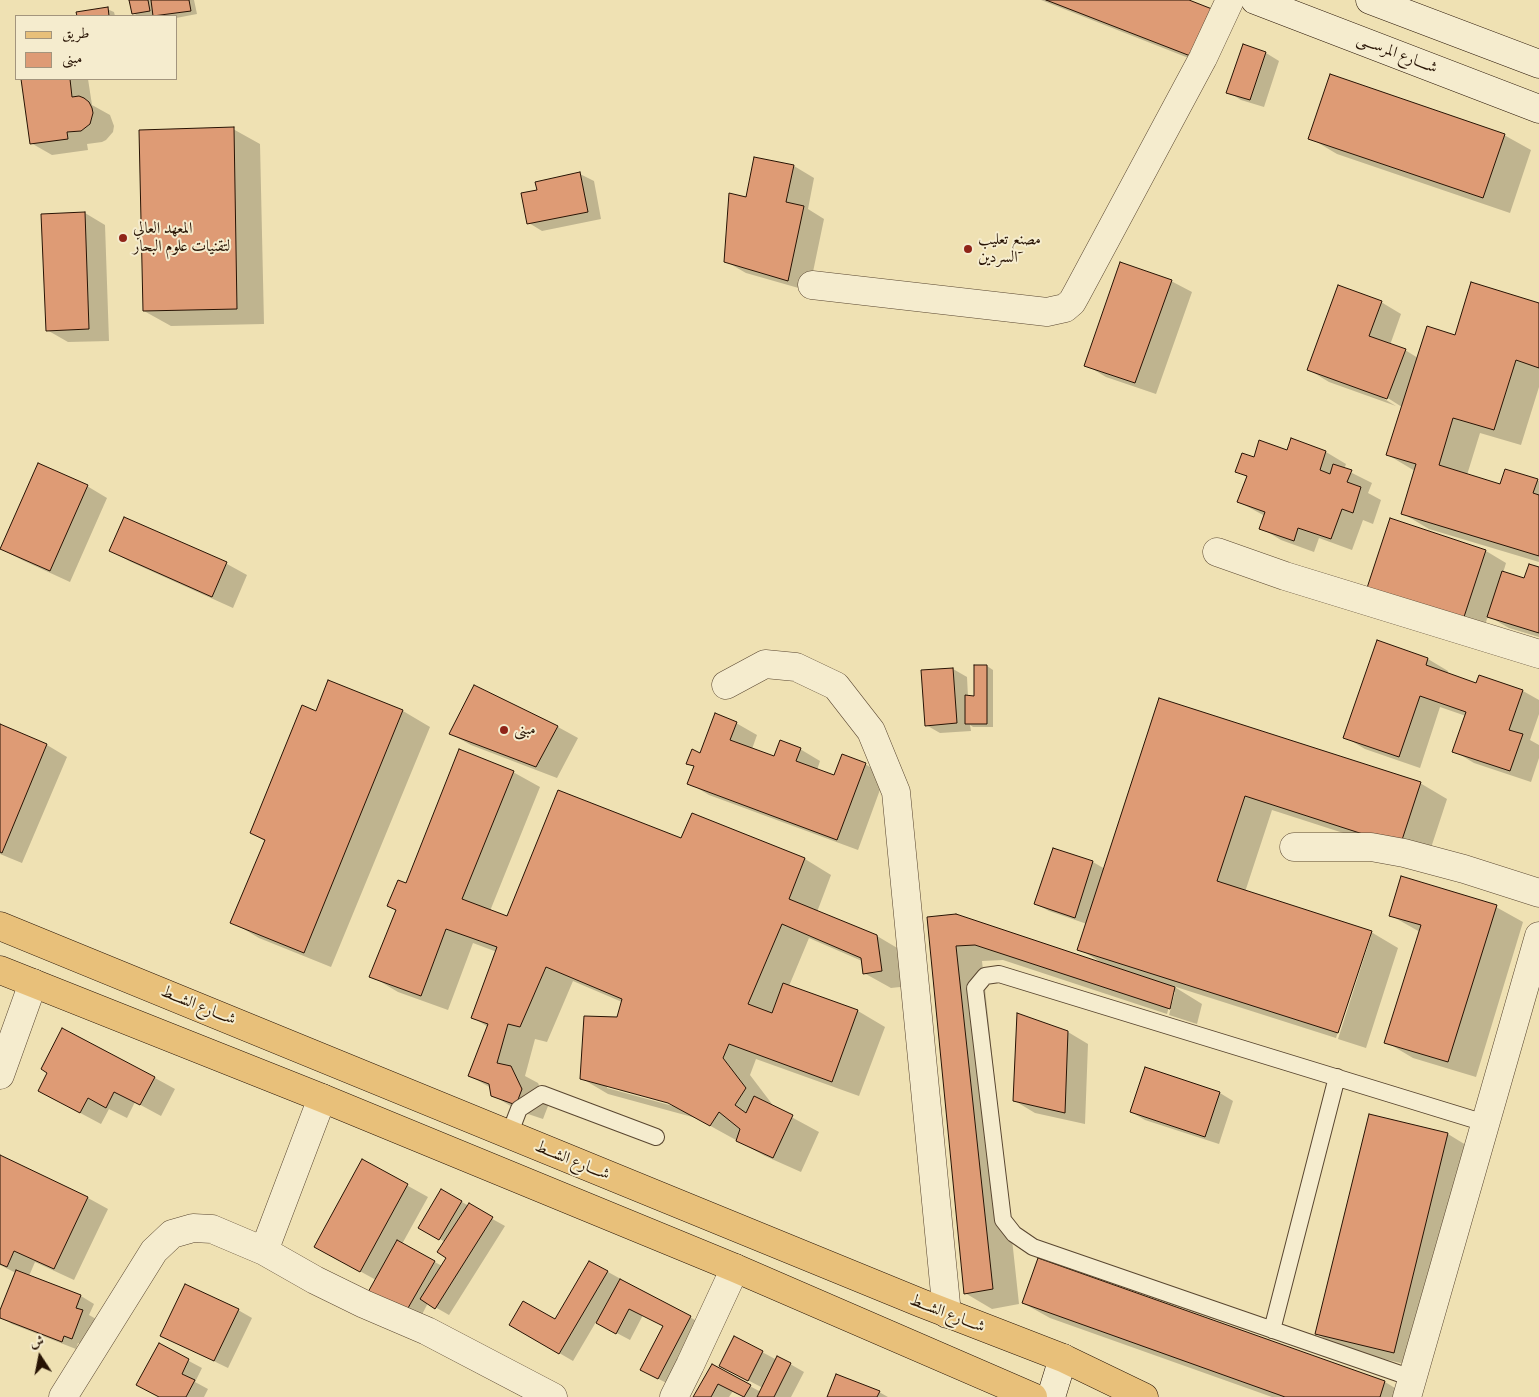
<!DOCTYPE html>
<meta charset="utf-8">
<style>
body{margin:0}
#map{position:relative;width:1539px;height:1397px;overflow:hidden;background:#efe1b3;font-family:"IM FELL French Canon",Amiri,serif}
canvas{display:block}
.legend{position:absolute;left:15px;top:15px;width:162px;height:65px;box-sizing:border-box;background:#f5ecce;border:1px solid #a3957d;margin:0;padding:6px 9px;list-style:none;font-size:15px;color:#271304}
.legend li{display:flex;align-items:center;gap:10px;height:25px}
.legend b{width:25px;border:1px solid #a3957d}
.north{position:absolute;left:15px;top:1332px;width:50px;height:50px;-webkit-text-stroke:4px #f5ecce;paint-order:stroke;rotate:349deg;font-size:14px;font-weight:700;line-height:20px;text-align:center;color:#271304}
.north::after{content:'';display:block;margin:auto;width:18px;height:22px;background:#271304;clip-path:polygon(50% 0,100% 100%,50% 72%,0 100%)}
</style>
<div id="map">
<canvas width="1539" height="1397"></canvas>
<ul class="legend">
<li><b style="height:6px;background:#e8c07a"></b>طريق</li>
<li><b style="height:14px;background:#de9b75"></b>مبنى</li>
</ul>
<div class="north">ش</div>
</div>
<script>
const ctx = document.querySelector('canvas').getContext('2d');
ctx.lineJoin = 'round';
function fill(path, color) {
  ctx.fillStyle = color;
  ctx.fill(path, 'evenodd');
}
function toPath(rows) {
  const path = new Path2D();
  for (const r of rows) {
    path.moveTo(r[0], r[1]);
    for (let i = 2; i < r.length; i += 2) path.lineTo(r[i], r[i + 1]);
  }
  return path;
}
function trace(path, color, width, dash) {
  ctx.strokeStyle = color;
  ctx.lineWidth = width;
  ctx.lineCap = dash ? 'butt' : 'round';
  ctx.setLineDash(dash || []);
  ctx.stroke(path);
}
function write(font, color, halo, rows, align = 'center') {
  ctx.font = font + ' "IM FELL French Canon",Amiri,serif';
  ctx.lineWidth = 4;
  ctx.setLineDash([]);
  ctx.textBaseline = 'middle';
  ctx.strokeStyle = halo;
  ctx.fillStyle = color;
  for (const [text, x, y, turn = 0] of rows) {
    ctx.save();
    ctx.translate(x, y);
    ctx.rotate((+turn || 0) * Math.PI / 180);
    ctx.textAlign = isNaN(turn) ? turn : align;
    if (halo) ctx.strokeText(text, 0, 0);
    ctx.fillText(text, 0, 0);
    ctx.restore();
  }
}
fill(toPath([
 [130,0,194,0,197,14,176,18,176,16,155,16,154,15,138,16,133,13],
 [1041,0,1185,0,1232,22,1214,68],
 [107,9,114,12,115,16,78,16,77,13],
 [1244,46,1266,53,1279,61,1264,107,1241,100,1228,92],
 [22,79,88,79,92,105,110,115,114,126,113,132,106,140,102,142,87,144,88,150,52,155,31,143],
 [233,129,260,144,264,324,171,326,144,311],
 [1504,135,1531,150,1510,213,1337,154,1310,138],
 [794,166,814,178,808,209,824,219,809,291,746,273,725,261,747,198],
 [580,174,594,181,601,219,542,231,529,223],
 [85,213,105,225,109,341,68,342,47,330],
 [1171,281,1192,292,1156,394,1106,377,1086,365],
 [1381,302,1401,314,1390,345,1405,350,1418,358,1456,337,1539,304,1539,387,1521,445,1480,433,1467,475,1501,486,1537,480,1539,481,1539,562,1429,529,1402,513,1415,471,1388,455,1402,407,1383,395,1381,397,1396,406,1329,382,1309,370],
 [1288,452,1326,452,1346,464,1344,469,1372,483,1368,493,1381,500,1373,524,1363,520,1352,550,1319,538,1314,552,1281,540,1261,528,1265,516,1239,502,1247,477,1237,471,1254,458],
 [87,486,107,498,70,582,22,560,1,549],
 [125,519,227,564,247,575,233,608,131,562,111,551],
 [1391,520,1486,551,1506,563,1503,573,1525,580,1539,568,1539,637,1509,628,1488,616,1482,634,1387,602],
 [1428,659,1448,671,1447,674,1477,684,1523,691,1539,700,1539,714,1530,740,1539,745,1539,758,1531,782,1474,763,1454,751,1466,716,1440,707,1420,768,1365,749,1345,737],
 [987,666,993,670,993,727,973,727,970,725,971,731,940,733,926,725,953,669,967,677,968,697,975,697],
 [329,682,403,711,430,727,331,967,259,938,232,922,265,841,251,833,316,713],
 [1160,700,1420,783,1447,799,1427,860,1272,810,1245,892,1371,932,1398,948,1366,1048,1338,1039,1371,936,1369,936,1336,1038,1173,986,1202,1004,1197,1024,1169,1015,1175,992,1173,992,1167,1014,1003,960,982,961,1019,1304,992,1309,965,1293,929,918,1104,964,1079,949,1087,924,1049,911,1036,904,1054,849,1093,862,1105,869],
 [736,723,757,735,752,749,775,758,800,749,820,761,817,770,835,776,865,764,885,776,858,850,709,795,689,783,695,767,688,763],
 [0,726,47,745,67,757,22,863,0,854],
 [558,727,578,738,557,778,471,745,451,734],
 [513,772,540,787,490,911,508,918,682,840,805,859,831,875,817,912,877,936,904,952,909,986,891,988,864,973,862,961,809,938,789,986,858,1011,885,1027,859,1096,756,1059,750,1075,772,1104,771,1106,819,1132,801,1172,765,1156,696,1118,608,1094,581,1078,618,1018,622,1002,573,981,547,1042,535,1039,525,1076,538,1083,548,1106,543,1119,519,1111,492,1095,491,1088,470,1076,488,1027,472,1017,497,952,473,943,448,1010,398,992,371,976,406,885],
 [607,1085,674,1103,673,1106,607,1088],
 [1496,907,1523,922,1476,1077,1413,1058,1386,1042,1420,932,1390,915],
 [1068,1032,1088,1044,1085,1124,1035,1113,1015,1101],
 [1145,1069,1220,1093,1233,1101,1219,1144,1145,1120,1131,1112],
 [155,1078,175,1089,161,1116,135,1102,127,1118,109,1109,101,1124,39,1091],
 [1448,1134,1474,1150,1421,1368,1343,1349,1317,1334],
 [0,1157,88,1198,108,1209,74,1280,35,1262,29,1276,81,1296,94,1304,89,1315,96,1319,86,1346,78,1343,76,1349,12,1324,0,1317,16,1273,0,1265],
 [363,1161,428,1197,402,1244,442,1266,448,1257,445,1242,420,1227,442,1191,505,1226,449,1315,428,1303,418,1322,376,1280,336,1258],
 [1039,1259,1385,1382,1410,1397,1272,1397,1050,1318,1023,1303],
 [590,1262,704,1325,672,1386,655,1377,665,1326,643,1315,630,1340,596,1322,573,1361,511,1325,555,1321],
 [238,1310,252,1318,228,1368,162,1336],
 [159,1345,202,1368,195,1382,208,1389,204,1397,160,1397],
 [762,1352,777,1360,790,1364,804,1372,791,1397,744,1397,733,1391,729,1397,695,1397,712,1366,761,1392,763,1388,734,1373],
 [879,1392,888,1397,830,1397]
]), '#0003');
const building = toPath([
 [129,0,148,0,150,11,132,14,129,0],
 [151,0,189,0,191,11,153,16,151,0],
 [1046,0,1189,0,1212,9,1193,57,1046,0],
 [108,7,109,16,77,16,76,12,108,7],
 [1243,44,1266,52,1250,100,1226,93,1243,44],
 [1330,74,1505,134,1483,198,1308,139,1330,74],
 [21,79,70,79,72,97,79,96,84,98,89,102,92,108,93,113,90,124,81,131,67,132,68,139,30,144,21,79],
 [234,127,237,309,143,311,139,130,234,127],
 [754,157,794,165,786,202,804,206,788,281,724,262,729,193,746,197,754,157],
 [580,172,588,212,527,224,521,193,537,190,535,182,580,172],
 [85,212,89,329,46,331,41,214,85,212],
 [1120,262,1172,280,1135,383,1084,366,1120,262],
 [1471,282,1539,303,1539,368,1516,360,1494,430,1453,418,1439,465,1500,484,1505,469,1538,479,1533,493,1539,495,1539,556,1401,514,1416,464,1386,455,1427,326,1455,335,1471,282],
 [1338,285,1382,301,1369,336,1406,349,1387,399,1307,370,1338,285],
 [1291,438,1326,451,1320,470,1330,474,1333,464,1352,470,1347,482,1361,487,1353,513,1342,509,1331,539,1298,528,1294,541,1259,529,1265,512,1237,502,1247,476,1235,472,1242,453,1254,457,1259,440,1287,450,1291,438],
 [38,463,88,485,50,571,0,549,38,463],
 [124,517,227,562,212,597,109,551,124,517],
 [1390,518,1486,550,1462,623,1366,591,1390,518],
 [1529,564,1539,567,1539,633,1487,617,1502,571,1524,578,1529,564],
 [1377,640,1428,658,1426,665,1476,683,1479,675,1523,690,1509,730,1523,734,1510,771,1452,752,1466,712,1420,696,1399,757,1343,738,1377,640],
 [974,665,987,665,987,724,965,724,965,695,974,696,974,665],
 [953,668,957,723,925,726,921,670,953,668],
 [328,680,403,710,304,953,230,923,265,840,250,833,302,705,316,711,328,680],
 [474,685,558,726,536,767,449,734,474,685],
 [1159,698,1421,782,1400,846,1245,796,1217,881,1372,931,1338,1033,1077,950,1159,698],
 [715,713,737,722,730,740,774,756,780,740,801,748,796,761,834,775,842,754,866,763,837,840,687,784,694,766,686,764,692,749,700,753,715,713],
 [0,724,47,744,2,853,0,852,0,724],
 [459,749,514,771,462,899,507,916,558,790,681,838,692,813,805,858,789,899,877,935,882,971,863,974,861,958,782,924,748,1004,772,1013,783,983,858,1010,832,1082,729,1044,723,1058,746,1088,735,1105,746,1113,754,1096,793,1115,773,1158,736,1141,740,1129,719,1112,710,1126,668,1103,580,1079,584,1016,617,1017,622,999,546,967,520,1027,508,1024,497,1063,511,1066,522,1089,516,1105,491,1096,489,1084,468,1076,488,1024,471,1018,497,947,446,929,421,996,369,977,396,910,387,906,398,880,406,883,459,749],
 [1053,848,1093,861,1075,918,1034,904,1053,848],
 [1401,876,1497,905,1448,1062,1384,1043,1421,925,1389,916,1401,876],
 [956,914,1175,987,1170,1009,975,945,956,946,993,1289,964,1294,927,917,956,914],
 [1017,1013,1068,1031,1065,1113,1013,1101,1017,1013],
 [62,1028,155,1077,140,1105,114,1092,106,1108,88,1098,80,1113,38,1091,47,1073,41,1069,62,1028],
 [1145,1067,1220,1092,1205,1137,1130,1112,1145,1067],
 [1369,1114,1448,1133,1394,1353,1315,1334,1369,1114],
 [0,1155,88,1197,54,1269,14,1251,7,1267,0,1264,0,1155],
 [362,1159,408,1184,360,1272,314,1247,362,1159],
 [441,1189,462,1201,439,1240,418,1228,441,1189],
 [469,1203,493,1217,435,1309,420,1299,446,1258,437,1252,469,1203],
 [397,1240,435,1261,404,1315,367,1294,397,1240],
 [1038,1258,1385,1381,1380,1397,1285,1397,1022,1303,1038,1258],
 [589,1261,608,1271,559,1354,509,1325,523,1301,555,1319,589,1261],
 [16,1270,81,1295,76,1308,83,1310,72,1339,64,1336,62,1342,0,1318,0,1310,16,1270],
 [620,1279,691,1316,658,1379,640,1370,663,1326,629,1309,616,1334,596,1323,620,1279],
 [185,1284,239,1309,214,1361,160,1336,185,1284],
 [734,1336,763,1351,748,1381,719,1366,734,1336],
 [159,1343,189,1359,182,1374,195,1380,186,1397,159,1397,136,1385,159,1343],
 [777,1356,791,1363,774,1397,757,1397,777,1356],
 [712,1364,751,1385,744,1397,718,1384,711,1397,693,1397,712,1364],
 [836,1374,880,1391,877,1397,827,1397,836,1374]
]);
fill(building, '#de9b75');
trace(building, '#271304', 1);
const lane = toPath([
 [509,1135,519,1109,542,1094,656,1137],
 [1272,1330,1337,1077],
 [1412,1378,1033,1247,1014,1234,1003,1220,975,988,985,976,999,974,1485,1123]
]);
const street = toPath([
 [812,285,1047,312,1065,308,1072,302,1077,293,1203,58,1230,0],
 [1217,552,1285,576,1539,654],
 [726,685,765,664,796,667,836,686,871,731,896,792,947,1314],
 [1294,847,1371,847,1404,853,1464,869,1539,893],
 [0,1075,33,983],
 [264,1251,315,1280,364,1304,427,1331,553,1397],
 [63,1397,154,1251,172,1234,193,1228,212,1229,264,1251,322,1098],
 [674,1397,690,1365,735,1268],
 [1407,1397,1539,936]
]);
const secondary = toPath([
 [1255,0,1539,109],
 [1370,0,1539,64],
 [1051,1397,1063,1358]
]);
const primary = toPath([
 [0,926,921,1303,1063,1358,1144,1397],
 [0,970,322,1098,735,1268,1033,1397]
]);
trace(lane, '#594630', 18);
trace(street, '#594630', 29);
trace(secondary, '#271304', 29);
trace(primary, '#271304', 29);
trace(lane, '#f5ecce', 16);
trace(street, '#f5ecce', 28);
trace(secondary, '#f5ecce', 28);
trace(primary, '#e8c07a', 28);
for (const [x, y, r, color] of [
 [123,238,5,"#8f2418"],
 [968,249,5,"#8f2418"],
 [504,730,5,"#8f2418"]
]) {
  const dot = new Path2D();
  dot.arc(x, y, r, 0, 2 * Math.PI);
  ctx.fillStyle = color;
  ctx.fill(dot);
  trace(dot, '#f5ecce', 2);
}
write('16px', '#271304', '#f5ecce', [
 ["شــــارع المرســـى",1397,54,21],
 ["شــــارع الشـــط",198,1006,22],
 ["شــــارع الشـــط",572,1161,22],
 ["شــــارع الشـــط",947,1314,21]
]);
write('16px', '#271304', '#f5ecce', [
 ["المعهد العالي",133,229],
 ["لتقنيات علوم البحار",133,247],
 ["مصنع تعليب",978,240],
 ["السردين",978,258],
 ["مبنى",514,730]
], 'left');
</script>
